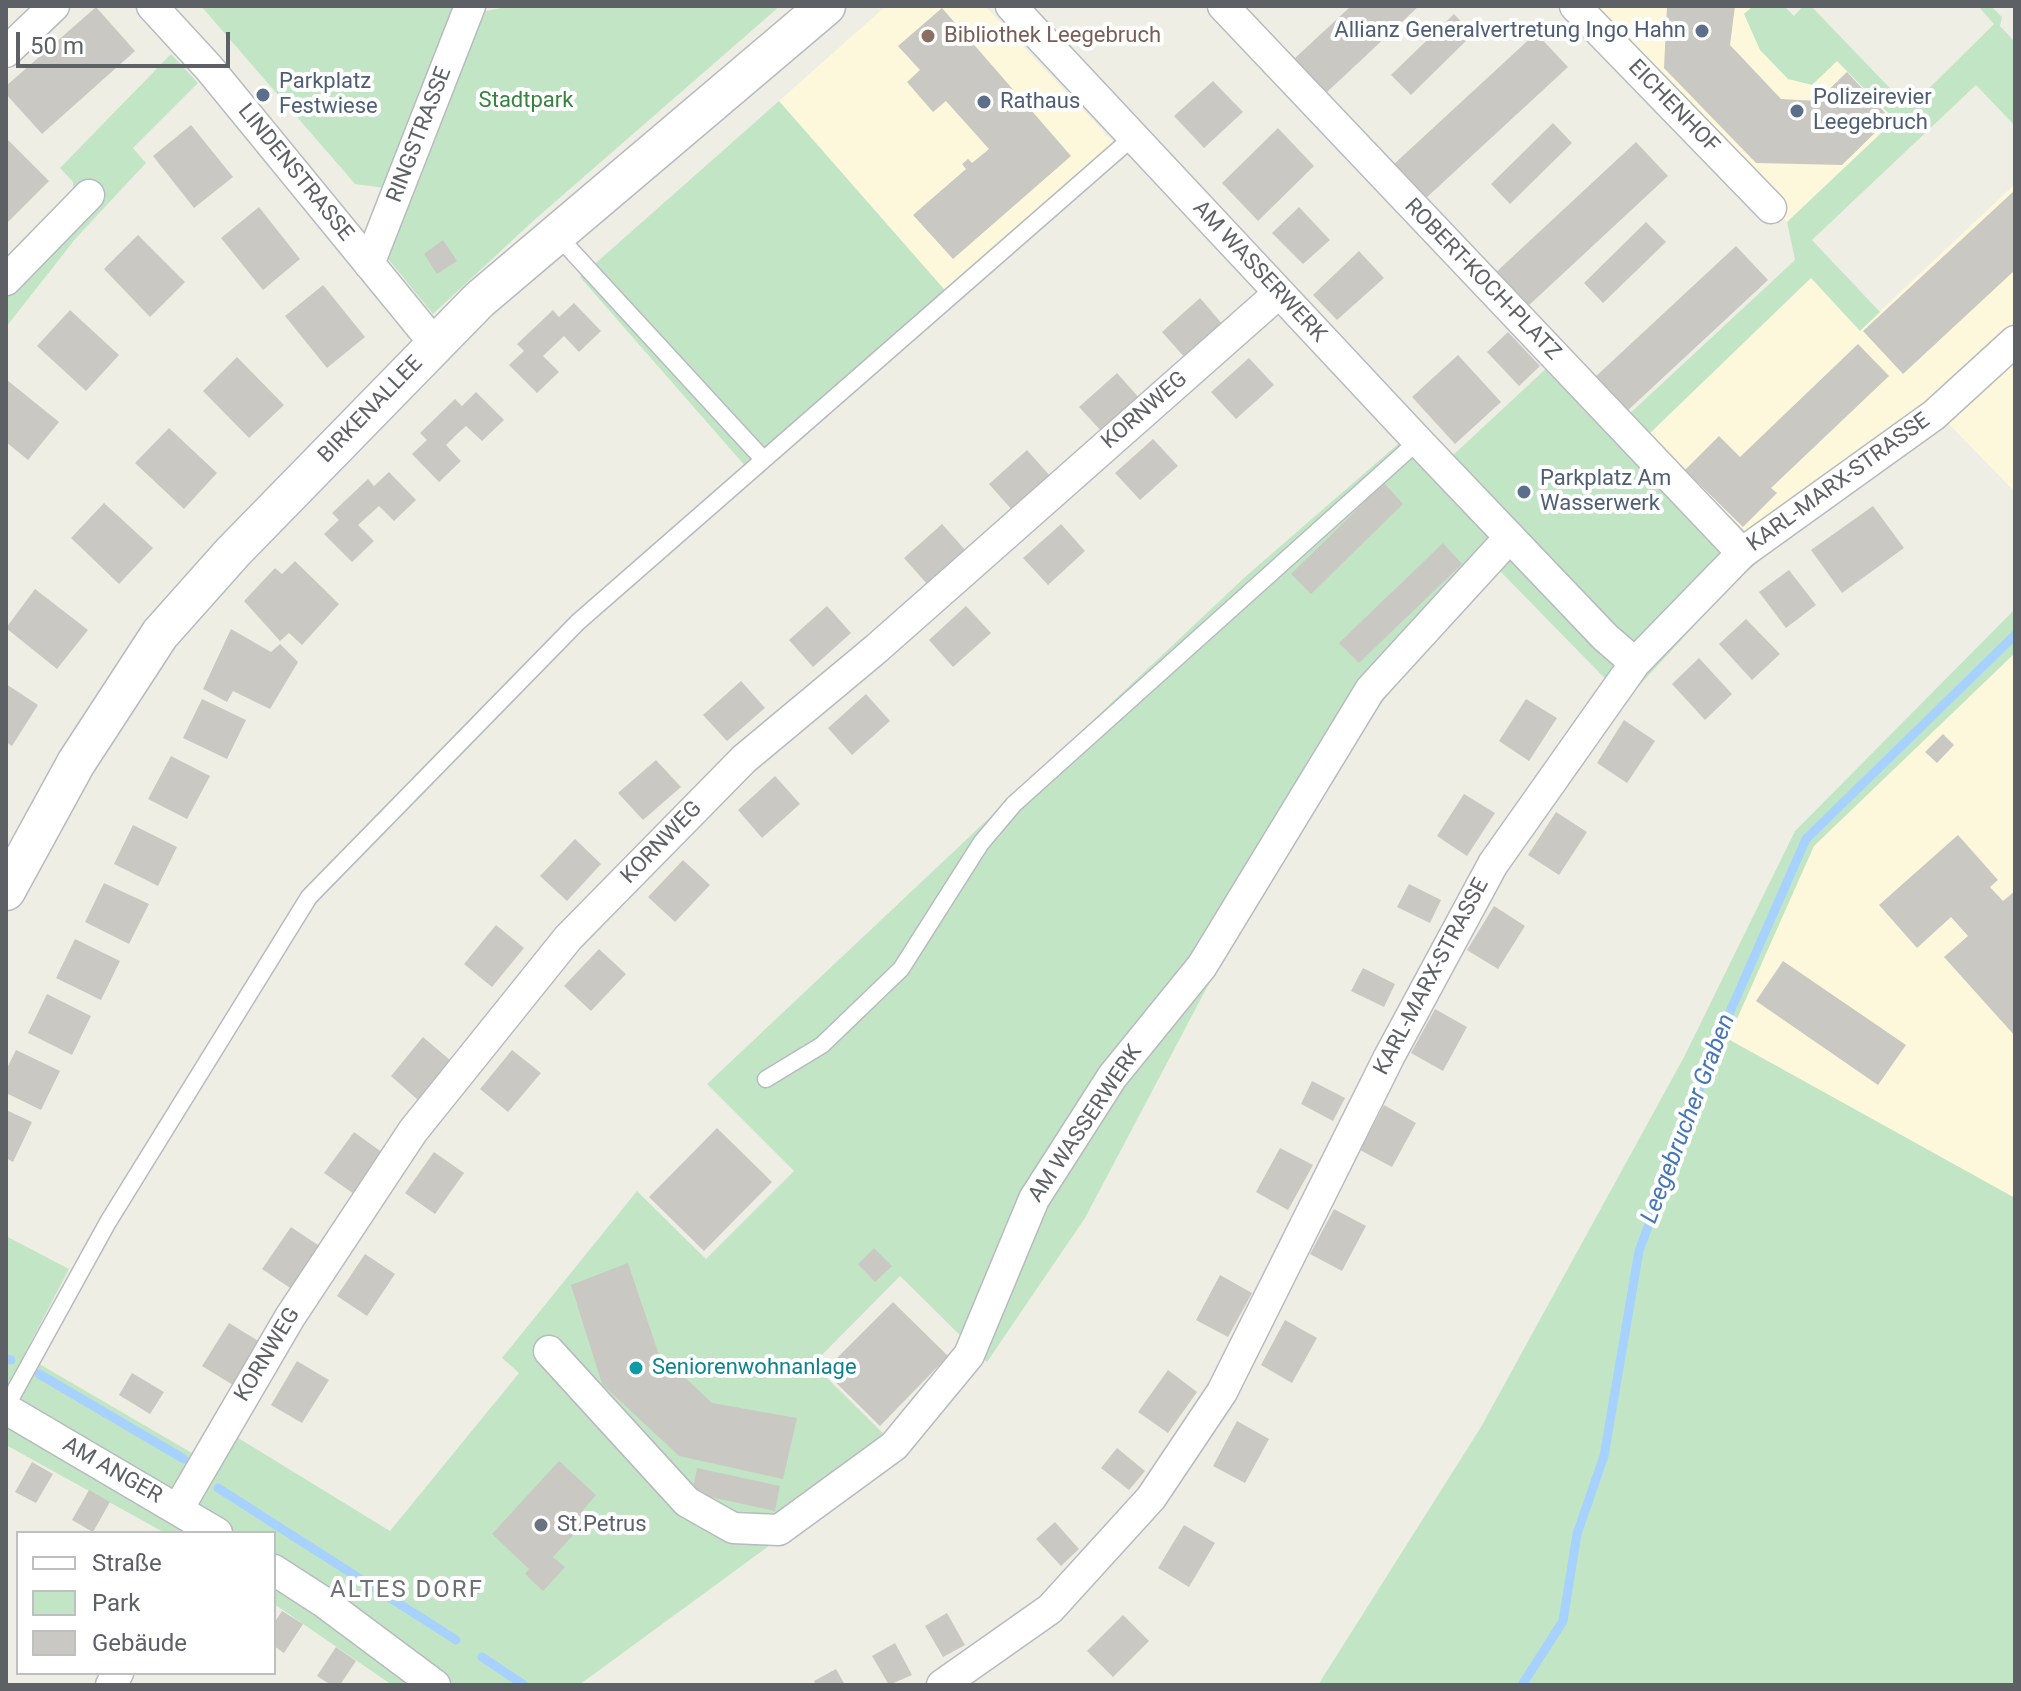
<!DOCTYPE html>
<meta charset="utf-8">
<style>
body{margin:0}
#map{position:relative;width:2021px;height:1691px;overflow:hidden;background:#efeee5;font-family:Roboto,sans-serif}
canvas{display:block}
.frame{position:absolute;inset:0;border:8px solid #5d6065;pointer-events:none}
.legend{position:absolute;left:16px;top:1531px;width:260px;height:144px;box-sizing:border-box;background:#fff;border:2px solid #bebfc1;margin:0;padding:10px 14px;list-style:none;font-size:24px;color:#5d6065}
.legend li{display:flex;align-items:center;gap:16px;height:40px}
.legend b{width:40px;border:2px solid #bebfc1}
.scale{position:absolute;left:16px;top:32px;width:214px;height:36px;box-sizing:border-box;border:4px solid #5d6065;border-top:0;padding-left:10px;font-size:24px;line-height:28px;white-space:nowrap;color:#5d6065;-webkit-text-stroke:6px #fff;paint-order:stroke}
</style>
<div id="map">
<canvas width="2021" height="1691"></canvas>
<div class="frame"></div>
<ul class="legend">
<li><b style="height:10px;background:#fff"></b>Straße</li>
<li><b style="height:22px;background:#c2e6c5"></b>Park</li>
<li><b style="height:22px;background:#cac8c2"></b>Gebäude</li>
</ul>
<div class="scale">50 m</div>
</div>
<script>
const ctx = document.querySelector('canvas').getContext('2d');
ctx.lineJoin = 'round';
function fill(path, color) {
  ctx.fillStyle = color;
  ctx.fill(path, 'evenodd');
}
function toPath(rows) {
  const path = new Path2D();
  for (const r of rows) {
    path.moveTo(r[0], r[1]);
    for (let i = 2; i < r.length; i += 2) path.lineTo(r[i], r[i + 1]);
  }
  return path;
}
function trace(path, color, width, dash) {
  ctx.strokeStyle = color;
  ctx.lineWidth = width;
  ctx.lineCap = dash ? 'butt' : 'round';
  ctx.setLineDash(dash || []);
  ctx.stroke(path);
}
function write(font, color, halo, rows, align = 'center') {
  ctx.font = font + ' Roboto,sans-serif';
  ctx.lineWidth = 8;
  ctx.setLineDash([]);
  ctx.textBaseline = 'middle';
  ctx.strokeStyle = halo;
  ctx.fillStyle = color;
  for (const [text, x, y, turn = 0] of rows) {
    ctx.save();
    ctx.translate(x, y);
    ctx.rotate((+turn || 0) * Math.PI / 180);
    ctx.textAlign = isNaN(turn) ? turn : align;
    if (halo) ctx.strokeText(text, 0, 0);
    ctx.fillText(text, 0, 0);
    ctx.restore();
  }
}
fill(toPath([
 [886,6,985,6,1120,149,950,296,779,101],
 [1579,6,1753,6,1744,14,1837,60,1895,120,1787,222],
 [2015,184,2015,492,1948,423,1767,554,1649,434,1811,277,1860,330],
 [2015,653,2015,1198,1728,1039,1814,845]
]), '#fdf8dc');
fill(toPath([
 [201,6,456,6,457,17,511,6,780,6,532,222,433,314,367,233,385,188,355,184],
 [1753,6,1784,6,1794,16,1803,6,1811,6,1909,108,1994,24,1978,6,1991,6,2002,17,2000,26,2015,42,2015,126,1976,85,1812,240,1880,312,1860,331,1811,278,1649,434,1767,554,1728,589,1626,700,1498,569,1427,642,1375,712,1213,976,1085,1218,987,1362,900,1276,813,1364,900,1450,579,1685,392,1685,274,1604,274,1533,165,1533,6,1445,6,1236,69,1269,24,1355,216,1467,235,1436,390,1531,519,1373,502,1358,637,1191,706,1259,794,1171,707,1084,1245,577,1421,424,1451,457,1566,350,1626,417,1795,260,1787,222,1895,120,1837,61,1812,85,1788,79,1760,50,1744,14],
 [171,54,198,83,133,148,146,163,76,238,6,327,6,260,74,194,73,182,60,168],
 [779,101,950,296,746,467,580,277],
 [2015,609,2015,653,1814,846,1728,1039,2015,1198,2015,1685,1318,1685,1481,1427,1684,1057,1795,831]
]), '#c2e6c5');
trace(toPath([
 [6,1359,11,1360],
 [39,1374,184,1459],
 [218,1488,456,1640],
 [482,1657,524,1685],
 [1522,1685,1563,1621,1577,1534,1604,1456,1639,1251,1718,1039,1806,839,2015,635]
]), '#a7d1fe', 9);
fill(toPath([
 [1351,6,1419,6,1326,93,1294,59],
 [1667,6,1735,6,1730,45,1781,99,1817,101,1847,72,1890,118,1842,165,1756,163,1664,68],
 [96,7,135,51,42,134,6,94,6,86],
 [942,8,1071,156,953,259,913,215,966,169,962,164,968,159,972,163,989,149,946,101,933,112,907,82,920,70,898,46],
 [1454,14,1473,34,1411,95,1391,75],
 [1536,33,1568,67,1425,199,1393,165],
 [1213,81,1243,112,1204,148,1174,116],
 [1553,123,1572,143,1510,204,1491,184],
 [191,125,233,177,194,208,153,156],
 [1278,128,1314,166,1258,221,1222,183],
 [8,140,49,181,6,224,6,142],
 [1636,142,1668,176,1526,308,1494,274],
 [2015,190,2015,270,1903,374,1863,331],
 [259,207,300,259,263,290,221,238],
 [1299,207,1330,240,1303,264,1272,233],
 [1646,222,1666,242,1603,303,1584,283],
 [138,235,185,282,150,317,104,269],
 [443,240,457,261,437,274,424,254],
 [1736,246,1768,280,1625,413,1593,379],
 [1359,251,1384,278,1337,320,1313,295],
 [323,285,365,337,327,368,285,316],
 [1200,298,1224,326,1186,359,1162,332],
 [574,303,601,331,579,352,564,336,543,356,559,372,537,393,509,365,524,351,517,344,553,310,559,317],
 [70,310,119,355,86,391,37,346],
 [1508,332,1540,366,1519,386,1487,352],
 [1858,344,1889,376,1771,488,1777,493,1743,527,1685,470,1719,436,1740,457],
 [1458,355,1501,402,1455,444,1412,397],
 [237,357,284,405,249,438,203,391],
 [1249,358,1274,385,1236,419,1211,392],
 [1117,373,1141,400,1104,434,1079,407],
 [7,380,59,422,28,460,6,442],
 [476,392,504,420,482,441,466,426,456,435,446,445,461,461,439,482,412,454,427,440,420,433,455,399,462,406],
 [169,428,217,473,184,509,135,463],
 [1153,439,1178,466,1140,500,1115,473],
 [1027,450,1051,477,1013,511,989,484],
 [389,472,416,500,394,521,379,506,358,525,374,541,352,562,324,534,339,520,332,513,368,479,374,486],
 [1384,483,1403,504,1311,594,1291,574],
 [104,503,153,548,119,584,71,538],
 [1873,506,1904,548,1842,593,1811,550],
 [942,524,966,551,928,585,904,558],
 [1061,524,1085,551,1048,585,1023,558],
 [1443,543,1462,564,1359,663,1339,643],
 [295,561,339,604,302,645,289,633,280,641,244,601,275,568,282,574],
 [1789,570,1816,605,1786,628,1759,592],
 [35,589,88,630,57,669,6,628],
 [827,606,851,633,813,667,789,640],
 [966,606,991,633,953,667,929,640],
 [1746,619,1780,654,1752,680,1719,644],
 [231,629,271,652,280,644,298,662,270,709,233,691,227,702,203,689],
 [1699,658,1732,694,1705,720,1672,684],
 [741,681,765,708,727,741,703,715],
 [6,684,38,705,12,746,6,742],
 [866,694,890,721,852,755,828,728],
 [202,699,246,720,227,759,183,738],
 [1526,699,1557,718,1529,761,1499,741],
 [1624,720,1655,741,1627,783,1597,763],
 [1943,734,1954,745,1937,763,1925,752],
 [171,756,210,776,187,819,148,799],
 [656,760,681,787,643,820,618,793],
 [775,776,800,804,762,838,738,810],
 [1464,794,1495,813,1467,856,1437,836],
 [1556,812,1587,832,1559,875,1528,855],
 [133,825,177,847,158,886,114,864],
 [1958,835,1998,880,1990,887,2003,901,2015,891,2015,1036,1944,957,1968,936,1951,917,1917,948,1879,905],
 [575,839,601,864,567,901,540,876],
 [683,860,710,885,675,922,648,897],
 [104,883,149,904,129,944,85,922],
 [1409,884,1441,900,1430,923,1397,907],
 [1494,906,1525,926,1498,969,1467,950],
 [496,925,524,948,492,987,464,964],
 [75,939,120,961,101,1000,56,978],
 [599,949,626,974,591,1011,564,986],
 [1783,961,1906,1045,1878,1085,1756,1001],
 [1363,968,1395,984,1384,1007,1351,991],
 [47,994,91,1016,72,1055,28,1033],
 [1435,1009,1467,1027,1443,1071,1411,1053],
 [423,1037,451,1061,418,1100,391,1076],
 [16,1050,60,1071,41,1110,6,1093,6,1070],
 [512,1050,541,1073,508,1112,480,1089],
 [1312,1081,1345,1098,1333,1121,1301,1104],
 [1384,1105,1416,1123,1392,1167,1360,1150],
 [6,1110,32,1122,13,1162,6,1158],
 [717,1128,772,1182,704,1251,649,1197],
 [354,1132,383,1153,354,1194,324,1173],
 [1280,1148,1313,1165,1288,1210,1256,1192],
 [434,1152,464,1173,435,1214,405,1193],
 [1334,1209,1366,1226,1342,1271,1310,1254],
 [291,1227,321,1247,293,1290,262,1269],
 [874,1248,892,1266,875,1282,858,1264],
 [365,1254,395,1274,367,1316,337,1296],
 [628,1263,658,1352,712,1403,797,1418,783,1479,679,1456,602,1384,571,1285],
 [1220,1275,1252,1293,1228,1337,1196,1320],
 [893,1302,948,1356,880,1426,824,1371],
 [1285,1320,1317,1338,1292,1383,1261,1365],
 [229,1323,260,1342,233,1385,202,1366],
 [297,1361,329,1380,302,1423,271,1405],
 [1168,1370,1197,1392,1168,1433,1138,1412],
 [132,1373,164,1392,150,1414,119,1395],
 [1237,1421,1269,1439,1245,1483,1213,1466],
 [1117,1448,1145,1471,1129,1490,1101,1468],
 [559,1461,596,1495,583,1510,590,1517,553,1557,565,1567,543,1591,525,1574,529,1569,492,1534],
 [32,1462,53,1474,36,1503,15,1492],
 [697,1468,780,1486,775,1511,692,1493],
 [89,1490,110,1502,93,1532,72,1520],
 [1055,1522,1079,1549,1061,1566,1036,1539],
 [1184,1525,1215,1543,1189,1587,1158,1568],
 [282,1611,303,1624,284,1653,274,1646,274,1623],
 [947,1613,965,1645,943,1657,925,1626],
 [1123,1615,1149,1641,1113,1677,1087,1651],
 [895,1643,912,1675,889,1685,872,1656],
 [336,1647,356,1661,340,1685,331,1685,317,1676],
 [836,1669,845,1685,816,1685,814,1681]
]), '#cac8c2');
const service = toPath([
 [556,234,763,459],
 [766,1079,822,1045,901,969,981,843,1014,804,1418,441],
 [6,1407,108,1222,309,897,578,622,1133,137]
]);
const minor = toPath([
 [152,6,209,68,435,344],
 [1011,6,1418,441,1605,637,1635,663],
 [1223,6,1742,553],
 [1575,6,1771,208],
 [6,52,54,6],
 [369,264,470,6],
 [6,280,89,195],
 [549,1351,687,1502,733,1528,779,1530,894,1446,969,1355,1034,1199,1112,1077,1202,966,1370,690,1510,537],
 [6,1409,217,1533],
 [178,1509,290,1317,413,1131,568,938,744,759,876,649,1279,293],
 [274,1570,325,1603,435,1685],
 [111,1685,118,1673],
 [942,1685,1050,1609,1151,1498,1222,1392,1389,1057,1493,864,1635,663,1742,553,1934,415,2015,341]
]);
const tertiary = toPath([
 [6,891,76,763,160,634,233,552,479,300,826,6]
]);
trace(service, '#b7babf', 19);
trace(minor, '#b7babf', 33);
trace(tertiary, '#b7babf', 41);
trace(service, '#fff', 16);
trace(minor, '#fff', 30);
trace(tertiary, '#fff', 38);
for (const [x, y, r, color] of [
 [1702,31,8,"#5c6f8a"],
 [928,36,8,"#8d6e63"],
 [263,95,8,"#5c6f8a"],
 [984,102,8,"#5c6f8a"],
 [1797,111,8,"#5c6f8a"],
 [1524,492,8,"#5c6f8a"],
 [636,1368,8,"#0f9aa8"],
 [541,1525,8,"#6b7280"]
]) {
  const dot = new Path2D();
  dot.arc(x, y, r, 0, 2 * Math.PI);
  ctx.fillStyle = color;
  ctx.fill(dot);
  trace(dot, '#fff', 3);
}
write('22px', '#4e5e75', '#fff', [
 ["Allianz Generalvertretung Ingo Hahn",1686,31,"right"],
 ["Parkplatz",279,82],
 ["Festwiese",279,107],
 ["Polizeirevier",1813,98],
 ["Leegebruch",1813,123],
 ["Rathaus",1000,102],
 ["Parkplatz Am",1540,479],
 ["Wasserwerk",1540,504]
], 'left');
write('22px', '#785e54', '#fff', [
 ["Bibliothek Leegebruch",944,36]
], 'left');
write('22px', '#368340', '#fff', [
 ["Stadtpark",526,101]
]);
write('22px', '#5d6065', '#fff', [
 ["EICHENHOF",1673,107,46],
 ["RINGSTRASSE",420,135,-69],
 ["LINDENSTRASSE",295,173,51],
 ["AM WASSERWERK",1259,272,47],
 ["ROBERT-KOCH-PLATZ",1482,280,46],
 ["BIRKENALLEE",371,410,-46],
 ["KORNWEG",1145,411,-41],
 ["KARL-MARX-STRASSE",1839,483,-36],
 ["KORNWEG",662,843,-46],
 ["KARL-MARX-STRASSE",1432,977,-62],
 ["AM WASSERWERK",1086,1124,-56],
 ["KORNWEG",268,1355,-59],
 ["AM ANGER",112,1471,30]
]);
write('22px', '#0d838f', '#fff', [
 ["Seniorenwohnanlage",652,1368]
], 'left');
write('22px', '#5b616d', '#fff', [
 ["St.Petrus",557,1525]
], 'left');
write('italic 24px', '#4576b9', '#fff', [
 ["Leegebrucher Graben",1689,1119,-69]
]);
ctx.letterSpacing = '2px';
write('24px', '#6e7277', '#fff', [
 ["ALTES DORF",407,1591]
]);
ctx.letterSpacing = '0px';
</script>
